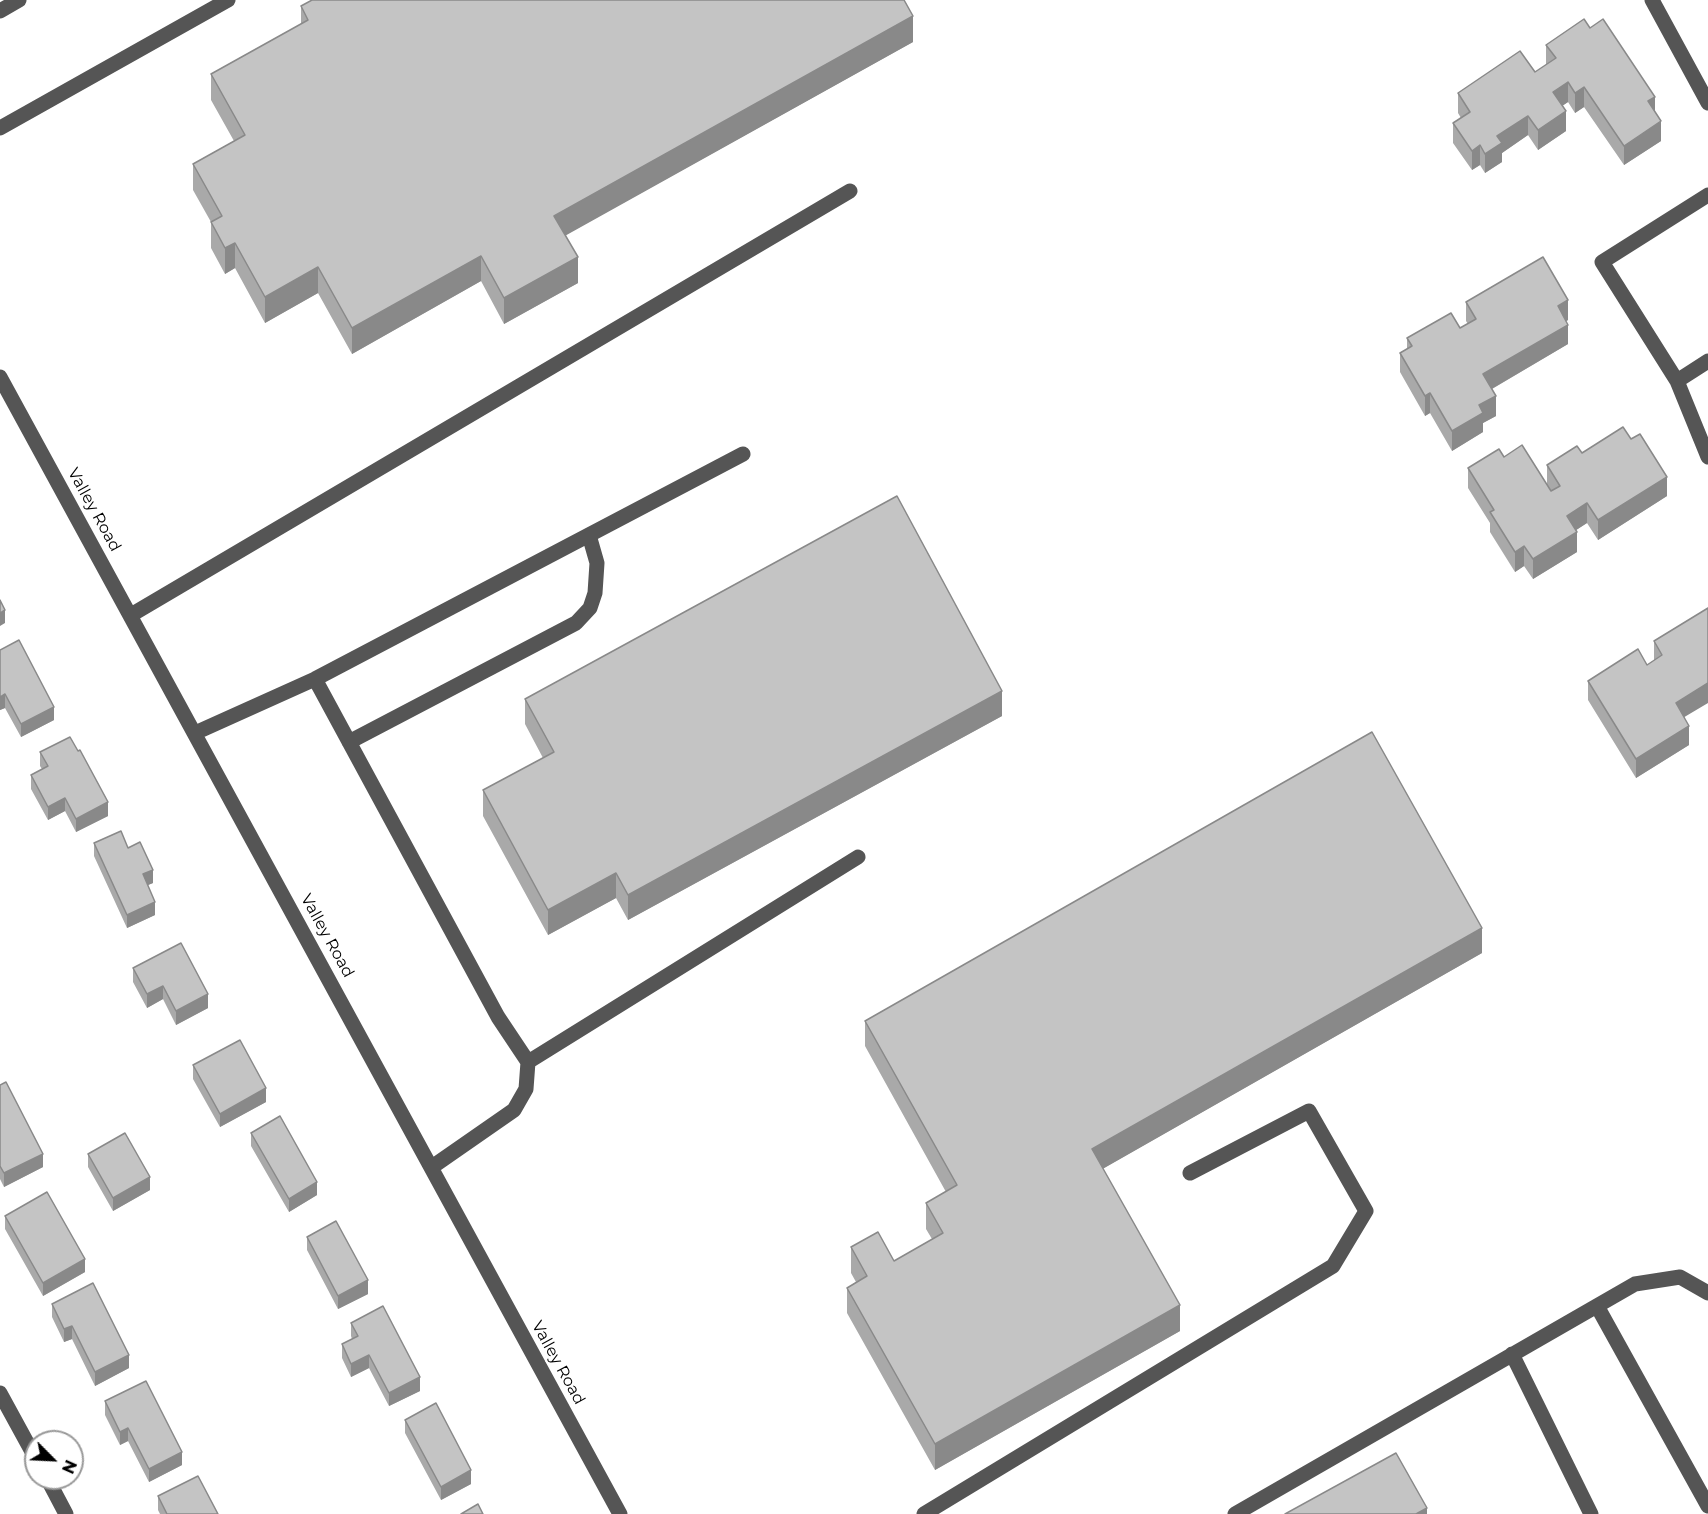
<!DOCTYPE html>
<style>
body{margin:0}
#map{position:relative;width:1708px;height:1514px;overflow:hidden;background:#fff;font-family:Montserrat,sans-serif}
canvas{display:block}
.north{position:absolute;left:24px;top:1430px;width:60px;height:60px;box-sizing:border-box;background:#fff;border:2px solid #999;border-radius:50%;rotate:114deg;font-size:16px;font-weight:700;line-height:24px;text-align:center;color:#000}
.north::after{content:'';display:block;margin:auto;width:21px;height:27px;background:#000;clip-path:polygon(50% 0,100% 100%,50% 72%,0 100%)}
</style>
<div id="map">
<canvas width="1708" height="1514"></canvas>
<div class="north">N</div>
</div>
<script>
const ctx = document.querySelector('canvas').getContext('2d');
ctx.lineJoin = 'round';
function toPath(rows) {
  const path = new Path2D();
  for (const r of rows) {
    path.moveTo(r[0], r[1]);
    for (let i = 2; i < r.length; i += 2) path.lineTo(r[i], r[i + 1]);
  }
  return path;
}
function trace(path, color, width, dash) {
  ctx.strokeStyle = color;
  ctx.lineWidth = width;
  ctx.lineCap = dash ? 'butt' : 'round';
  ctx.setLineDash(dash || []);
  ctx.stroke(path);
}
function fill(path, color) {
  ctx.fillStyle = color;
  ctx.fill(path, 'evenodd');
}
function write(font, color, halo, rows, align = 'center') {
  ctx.font = font + ' Montserrat,sans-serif';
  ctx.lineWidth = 4.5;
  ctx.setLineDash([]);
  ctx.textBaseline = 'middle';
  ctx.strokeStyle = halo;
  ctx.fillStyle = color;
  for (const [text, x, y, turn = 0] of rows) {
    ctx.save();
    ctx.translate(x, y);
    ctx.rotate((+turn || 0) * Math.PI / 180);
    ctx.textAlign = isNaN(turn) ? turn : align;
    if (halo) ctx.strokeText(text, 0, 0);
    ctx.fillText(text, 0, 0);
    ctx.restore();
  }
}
trace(toPath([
 [1652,0,1708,103],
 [0,11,19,0],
 [0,128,228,0],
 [1708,195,1602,262,1677,381,1708,457],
 [0,377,620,1514],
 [1677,381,1708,361],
 [131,615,850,191],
 [315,679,498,1017,528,1062],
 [195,733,315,679,743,454],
 [349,742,576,623,590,608,595,593,597,563,589,535],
 [432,1167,514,1110,526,1089,528,1062,858,857],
 [1597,1306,1708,1506],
 [1512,1354,1591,1514],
 [0,1393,36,1459],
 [47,1478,66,1514],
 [924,1514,1333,1266,1366,1211,1309,1111,1190,1173],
 [1235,1514,1635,1284,1680,1277,1708,1293]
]), '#555', 15);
fill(toPath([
 [301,6,913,42,565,235,578,283,504,324,481,281,352,354,318,293,265,323,235,268,225,274,211,248,211,222,193,190,193,164,234,141,211,100,211,74,301,24],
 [1590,28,1655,112,1661,141,1624,165,1584,107,1575,113,1568,102,1562,106,1566,131,1538,150,1528,135,1502,153,1502,162,1485,173,1480,165,1472,170,1453,143,1453,123,1461,118,1458,113,1458,93,1535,72,1546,65,1546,45],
 [1466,302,1568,320,1566,321,1568,344,1492,389,1496,416,1483,423,1483,432,1452,451,1430,413,1425,416,1400,372,1400,353,1407,349,1407,338,1460,328,1468,324,1466,321],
 [1582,453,1667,496,1598,540,1587,523,1576,530,1577,552,1533,579,1524,566,1515,572,1490,532,1490,523,1468,488,1468,468,1504,457,1547,484,1547,465],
 [1708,608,1684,717,1689,745,1636,778,1588,700,1588,681,1647,665,1654,660,1654,641],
 [0,650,54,720,21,737,5,708,0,710],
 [525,699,1002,716,628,920,616,898,548,935,483,816,483,790,543,758,525,724],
 [40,752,108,816,76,832,65,811,48,820,31,789,31,775,42,769,40,766],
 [94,843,128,848,153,883,148,885,155,915,127,928,94,856],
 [1482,953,1102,1169,1180,1331,935,1470,847,1313,847,1288,856,1282,851,1273,851,1247,894,1261,932,1239,926,1229,926,1203,946,1192,865,1046,865,1021],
 [133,968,208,1008,176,1025,163,999,147,1008,133,982],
 [193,1065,266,1102,220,1127,193,1079],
 [0,1085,43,1167,4,1187,0,1179],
 [251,1133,317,1195,289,1212,251,1146],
 [88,1154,150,1190,113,1211,88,1167],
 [5,1216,85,1272,43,1296,5,1229],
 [307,1237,368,1294,338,1309,307,1250],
 [52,1304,129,1368,95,1386,72,1339,64,1342,52,1317],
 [351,1323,420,1391,389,1406,369,1368,351,1377,342,1358,342,1344,352,1339,351,1336],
 [105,1401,182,1465,149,1482,128,1441,120,1445,105,1415],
 [405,1420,471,1484,441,1500,405,1433],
 [158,1496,218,1514,160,1514,158,1510]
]), '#a9a9a9');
fill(toPath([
 [913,16,913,42,554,242,554,216],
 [1568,82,1568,102,1553,112,1553,92],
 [1584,87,1584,107,1575,113,1575,93],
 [1655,97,1655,116,1648,101],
 [1566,111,1566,131,1538,150,1538,130],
 [1528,116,1528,135,1502,153,1502,162,1485,173,1485,154,1497,136],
 [1661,121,1661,141,1624,165,1624,146],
 [1480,145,1480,165,1472,170,1472,151],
 [235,243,235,268,225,274,225,248],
 [481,256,481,281,352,354,352,328],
 [578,257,578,283,504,324,504,298],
 [318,267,318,293,265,323,265,297],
 [1568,300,1568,320,1558,326,1558,306],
 [1568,325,1568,344,1483,394,1483,374],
 [1430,393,1430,413,1425,416,1425,396],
 [1496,396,1496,416,1483,423,1483,432,1452,451,1452,431,1479,405],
 [1667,477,1667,496,1598,540,1598,520],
 [1587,503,1587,523,1567,536,1567,516],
 [1577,532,1577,552,1533,579,1533,559],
 [1524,546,1524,566,1515,572,1515,552],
 [5,610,5,623,0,626,0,613],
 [1708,683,1708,703,1676,722,1676,703],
 [1002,691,1002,716,628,920,628,895],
 [5,694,5,708,0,710,0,697],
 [54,707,54,720,21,737,21,724],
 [1689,726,1689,745,1636,778,1636,759],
 [65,798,65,811,48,820,48,807],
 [108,802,108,816,76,832,76,819],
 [153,870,153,883,143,887,143,874],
 [616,873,616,898,548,935,548,910],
 [155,902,155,915,127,928,127,915],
 [1482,928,1482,953,1092,1175,1092,1149],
 [163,986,163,999,147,1008,147,994],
 [208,994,208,1008,176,1025,176,1011],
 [266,1088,266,1102,220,1127,220,1114],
 [43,1154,43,1167,4,1187,4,1173],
 [150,1177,150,1190,113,1211,113,1198],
 [317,1182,317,1195,289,1212,289,1199],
 [85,1259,85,1272,43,1296,43,1283],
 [368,1280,368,1294,338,1309,338,1296],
 [1180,1305,1180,1331,935,1470,935,1444],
 [72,1326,72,1339,64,1342,64,1329],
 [129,1355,129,1368,95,1386,95,1372],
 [369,1355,369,1368,351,1377,351,1364],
 [420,1377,420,1391,389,1406,389,1393],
 [128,1428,128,1441,120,1445,120,1432],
 [182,1452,182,1465,149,1482,149,1469],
 [471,1470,471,1484,441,1500,441,1487],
 [1427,1508,1427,1514,1416,1514]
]), '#898989');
const building = toPath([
 [312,0,904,0,913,16,554,216,578,257,504,298,481,256,352,328,318,267,265,297,235,243,225,248,211,222,222,216,193,164,245,135,211,74,308,20,301,6,312,0],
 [1584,19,1590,28,1603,19,1655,97,1648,101,1661,121,1624,146,1584,87,1575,93,1568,82,1553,92,1566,111,1538,130,1528,116,1497,136,1502,143,1485,154,1480,145,1472,151,1453,123,1470,112,1458,93,1520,51,1535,72,1556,58,1546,45,1584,19],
 [1543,257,1568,300,1558,306,1568,325,1483,374,1496,396,1479,405,1483,413,1452,431,1430,393,1425,396,1400,353,1412,346,1407,338,1451,313,1460,328,1476,319,1466,302,1543,257],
 [1623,427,1631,439,1640,434,1667,477,1598,520,1587,503,1567,516,1577,532,1533,559,1524,546,1515,552,1490,512,1494,510,1468,468,1499,449,1504,457,1522,445,1551,491,1560,486,1547,465,1577,446,1582,453,1623,427],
 [897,496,1002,691,628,895,616,873,548,910,483,790,554,752,525,699,897,496],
 [0,600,5,610,0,613,0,600],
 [1708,608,1708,683,1676,703,1689,726,1636,759,1588,681,1638,649,1647,665,1662,655,1654,641,1708,608],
 [19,640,54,707,21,724,5,694,0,697,0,650,19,640],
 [1372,732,1482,928,1092,1149,1180,1305,935,1444,847,1288,867,1276,851,1247,878,1232,894,1261,943,1233,926,1203,957,1185,865,1021,1372,732],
 [70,737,78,751,80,750,108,802,76,819,65,798,48,807,31,775,48,766,40,752,70,737],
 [121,831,128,848,140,842,153,870,143,874,155,902,127,915,94,843,121,831],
 [181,943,208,994,176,1011,163,986,147,994,133,968,181,943],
 [240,1040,266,1088,220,1114,193,1065,240,1040],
 [6,1082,43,1154,4,1173,0,1166,0,1085,6,1082],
 [280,1116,317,1182,289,1199,251,1133,280,1116],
 [125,1133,150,1177,113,1198,88,1154,125,1133],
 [47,1192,85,1259,43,1283,5,1216,47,1192],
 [336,1221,368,1280,338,1296,307,1237,336,1221],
 [93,1283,129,1355,95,1372,72,1326,64,1329,52,1304,93,1283],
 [383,1306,420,1377,389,1393,369,1355,351,1364,342,1344,358,1336,351,1323,383,1306],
 [146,1381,182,1452,149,1469,128,1428,120,1432,105,1401,146,1381],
 [436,1403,471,1470,441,1487,405,1420,436,1403],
 [1396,1453,1427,1508,1416,1514,1285,1514,1396,1453],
 [198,1476,218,1514,167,1514,158,1496,198,1476],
 [478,1504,483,1514,461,1514,478,1504]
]);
fill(building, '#c4c4c4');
trace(building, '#898989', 1.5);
write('16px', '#000', '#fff', [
 ["Valley Road",94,510,61],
 ["Valley Road",327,936,61],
 ["Valley Road",558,1363,61]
]);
</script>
